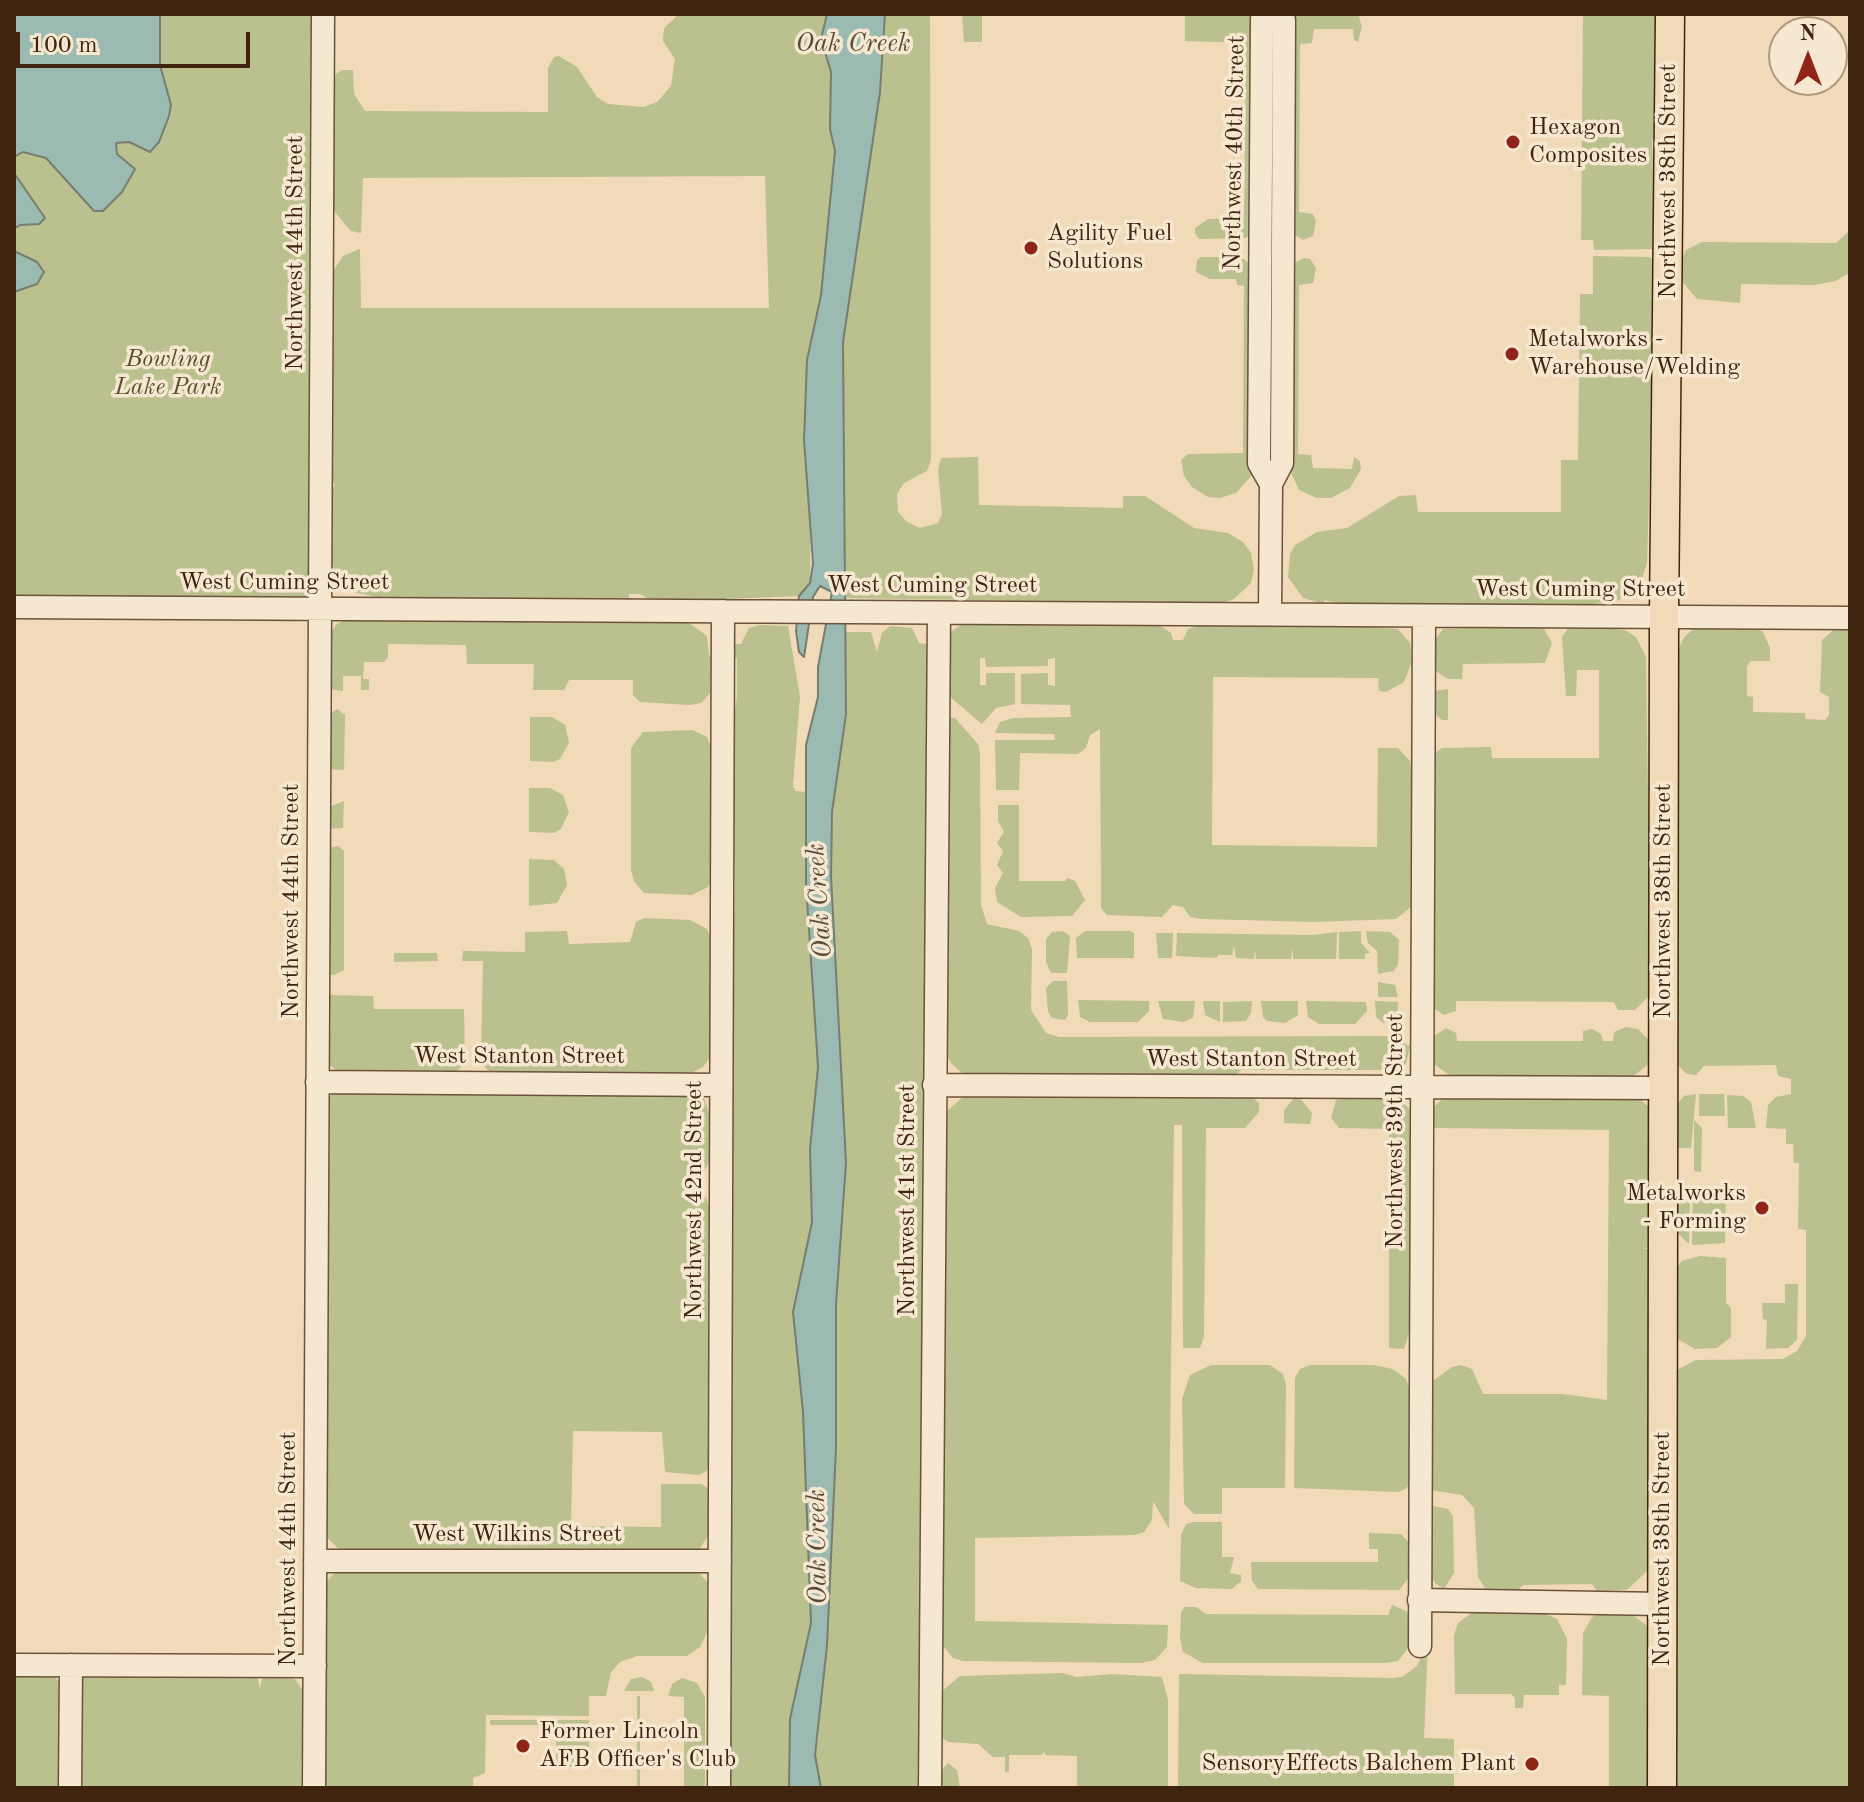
<!DOCTYPE html>
<style>
body{margin:0}
#map{position:relative;width:1864px;height:1802px;overflow:hidden;background:#f1dab7;font-family:"Old Standard TT",serif}
canvas{display:block}
.frame{position:absolute;inset:0;border:16px solid #40240f;pointer-events:none}
.north{position:absolute;left:1768px;top:16px;width:80px;height:80px;box-sizing:border-box;background:#f6e7d0;border:2px solid #ad9983;border-radius:50%;rotate:0deg;font-size:22px;font-weight:700;line-height:32px;text-align:center;color:#40240f}
.north::after{content:'';display:block;margin:auto;width:28px;height:36px;background:#8f2418;clip-path:polygon(50% 0,100% 100%,50% 72%,0 100%)}
.scale{position:absolute;left:16px;top:32px;width:234px;height:36px;box-sizing:border-box;border:4px solid #40240f;border-top:0;padding-left:10px;font-size:24px;line-height:28px;white-space:nowrap;color:#40240f;-webkit-text-stroke:6px #f6e7d0;paint-order:stroke}
</style>
<div id="map">
<canvas width="1864" height="1802"></canvas>
<div class="frame"></div>
<div class="north">N</div>
<div class="scale">100 m</div>
</div>
<script>
const ctx = document.querySelector('canvas').getContext('2d');
ctx.lineJoin = 'round';
function fill(path, color) {
  ctx.fillStyle = color;
  ctx.fill(path, 'evenodd');
}
function toPath(rows) {
  const path = new Path2D();
  for (const r of rows) {
    path.moveTo(r[0], r[1]);
    for (let i = 2; i < r.length; i += 2) path.lineTo(r[i], r[i + 1]);
  }
  return path;
}
function trace(path, color, width, dash) {
  ctx.strokeStyle = color;
  ctx.lineWidth = width;
  ctx.lineCap = dash ? 'butt' : 'round';
  ctx.setLineDash(dash || []);
  ctx.stroke(path);
}
function write(font, color, halo, rows, align = 'center') {
  ctx.font = font + ' "Old Standard TT",serif';
  ctx.lineWidth = 7;
  ctx.setLineDash([]);
  ctx.textBaseline = 'middle';
  ctx.strokeStyle = halo;
  ctx.fillStyle = color;
  for (const [text, x, y, turn = 0] of rows) {
    ctx.save();
    ctx.translate(x, y);
    ctx.rotate((+turn || 0) * Math.PI / 180);
    ctx.textAlign = isNaN(turn) ? turn : align;
    if (halo) ctx.strokeText(text, 0, 0);
    ctx.fillText(text, 0, 0);
    ctx.restore();
  }
}
fill(toPath([
 [14,14,323,14,321,609,14,607],
 [679,14,827,14,822,39,831,72,830,129,835,151,821,295,807,360,804,440,811,494,810,583,799,596,703,600,650,600,640,594,629,594,629,600,607,600,381,598,348,591,332,565,329,494,335,485,328,473,332,273,343,256,360,249,361,308,769,308,765,176,363,178,361,233,351,231,335,212,330,194,333,83,336,74,342,70,353,70,354,94,365,111,548,112,548,68,554,57,559,56,577,67,597,97,608,104,644,107,657,102,671,86,675,59,663,41,664,28],
 [885,14,930,14,931,460,927,471,904,483,897,494,898,512,907,522,920,528,938,523,942,514,938,470,941,458,978,457,979,505,1123,508,1123,496,1145,496,1194,528,1228,533,1243,542,1251,553,1254,569,1251,583,1234,599,1221,604,845,598,843,342,880,92],
 [962,14,982,14,982,42,964,42],
 [1185,14,1251,14,1253,17,1250,235,1245,238,1199,239,1195,233,1195,228,1208,219,1237,218,1237,212,1244,211,1246,43,1185,41],
 [1292,14,1358,14,1362,26,1358,42,1354,40,1353,29,1314,29,1312,43,1300,44,1299,212,1313,214,1316,221,1313,236,1303,240,1292,233],
 [1583,14,1658,14,1657,132,1652,140,1653,162,1657,169,1655,249,1594,250,1593,240,1581,240],
 [1850,230,1850,273,1835,281,1814,285,1741,284,1740,303,1697,299,1680,279,1680,263,1686,250,1702,242,1836,243],
 [1593,256,1650,257,1656,263,1647,563,1642,579,1633,591,1617,601,1588,605,1336,603,1324,600,1324,604,1303,598,1288,577,1290,554,1295,545,1317,532,1347,528,1399,496,1416,495,1418,512,1561,512,1561,460,1578,460,1580,294,1593,294],
 [1201,257,1241,257,1251,265,1253,474,1236,493,1220,498,1208,497,1192,487,1184,476,1181,460,1188,454,1243,453,1244,286,1237,285,1236,279,1210,279,1196,272,1197,260],
 [1304,258,1310,259,1316,268,1313,283,1299,285,1298,454,1311,455,1313,468,1352,469,1354,457,1360,461,1361,469,1350,488,1331,498,1317,498,1299,490,1287,464,1291,265],
 [347,618,685,620,707,636,709,655,712,657,711,692,701,703,690,705,640,702,633,695,633,680,569,680,564,690,533,690,534,664,467,664,466,645,388,644,388,657,384,662,364,662,363,679,369,679,369,690,361,690,361,676,343,676,343,691,335,690,329,688,329,635,336,625],
 [966,621,1094,621,1159,625,1171,633,1173,640,1183,640,1188,629,1202,624,1322,624,1398,629,1410,643,1412,661,1404,682,1386,692,1379,691,1378,678,1213,677,1212,845,1377,847,1378,748,1398,748,1410,761,1414,791,1412,906,1396,919,1314,922,1202,919,1190,917,1183,907,1173,905,1162,917,1107,915,1101,908,1101,895,1100,729,1090,735,1086,748,1078,754,1020,753,1019,790,996,790,995,740,1055,740,1054,734,995,733,1000,722,1013,718,1071,717,1070,705,1021,704,1021,674,1048,673,1048,685,1055,686,1055,658,1048,659,1048,666,986,667,985,658,980,658,980,685,986,685,986,673,1015,673,1015,704,996,708,982,724,949,696,948,634],
 [760,625,788,626,800,697,793,785,795,791,806,792,806,884,818,1067,810,1149,812,1222,793,1312,803,1412,811,1623,790,1719,789,1788,725,1788,729,920,735,912,735,859,731,854,731,733,737,697,737,659,732,655,733,644,741,644,749,628],
 [1542,625,1552,643,1545,663,1463,664,1462,679,1448,679,1431,668,1431,645,1443,629],
 [1576,625,1625,630,1636,637,1646,657,1651,994,1635,1010,1618,1010,1614,1002,1456,1001,1456,1011,1444,1015,1430,1006,1432,755,1442,748,1491,747,1492,758,1599,758,1599,670,1577,670,1576,696,1566,696,1562,637,1569,627],
 [890,626,912,628,919,643,927,644,923,1788,821,1788,815,1755,827,1646,836,1448,836,1304,846,1163,831,876,832,812,846,714,845,632,871,632,877,652,882,633],
 [1696,627,1756,628,1763,632,1770,648,1770,661,1751,661,1747,666,1747,696,1753,697,1753,712,1805,713,1806,719,1825,720,1829,715,1829,697,1820,692,1822,640,1837,627,1850,627,1850,1788,1668,1788,1675,1371,1696,1360,1783,1359,1797,1351,1806,1336,1806,1230,1798,1229,1799,1163,1794,1163,1793,1144,1786,1144,1786,1129,1766,1128,1768,1105,1776,1097,1791,1094,1791,1079,1778,1076,1776,1065,1704,1066,1696,1075,1687,1074,1674,1062,1677,653,1684,637],
 [1448,689,1448,720,1442,720,1433,712,1434,691],
 [337,709,345,715,344,770,325,769,328,715],
 [530,717,552,717,565,725,569,743,560,759,553,762,530,761],
 [948,717,955,718,978,744,980,753,981,905,987,924,1019,931,1028,938,1032,949,1031,1010,1046,1033,1059,1037,1386,1036,1410,1046,1406,1064,1398,1070,1241,1070,1234,1077,963,1074,951,1063,943,1048],
 [693,730,707,737,714,754,713,875,708,887,692,895,644,893,634,881,631,870,631,748,643,732],
 [529,788,550,788,563,795,569,812,561,829,554,833,529,832],
 [344,801,343,828,327,829,329,807],
 [998,805,1019,805,1019,881,1065,881,1068,878,1075,881,1085,900,1072,916,1021,917,997,902,995,888,1003,873,997,865,1003,851,997,843,1004,832,998,821],
 [338,846,344,851,344,970,334,975,329,974,329,848],
 [529,859,554,860,564,869,567,885,557,903,529,906],
 [644,918,690,920,707,929,712,940,711,1056,703,1067,689,1074,491,1073,485,1067,481,1061,483,961,462,961,463,951,525,952,525,932,567,931,569,944,630,942,636,922],
 [1063,931,1070,936,1067,973,1051,973,1046,962,1046,939,1052,932],
 [1085,931,1130,931,1134,933,1134,958,1077,958,1076,938],
 [1361,931,1361,943,1370,953,1365,954,1365,959,1339,959,1339,932],
 [1366,931,1390,932,1399,940,1398,964,1394,971,1378,974,1377,951,1368,943],
 [1337,932,1336,959,1293,959,1293,947,1291,959,1256,959,1255,949,1254,959,1236,958,1234,946,1232,955,1218,955,1217,958,1176,956,1177,933,1313,935],
 [1156,933,1173,933,1172,958,1158,958],
 [394,953,437,953,438,961,394,962],
 [1053,981,1067,981,1068,1015,1065,1020,1052,1018,1048,1012,1046,988],
 [1378,982,1395,985,1398,997,1378,997],
 [330,995,373,996,374,1009,464,1009,465,1063,455,1073,337,1071,327,1063,326,999],
 [1078,1000,1149,1001,1149,1011,1138,1022,1090,1022,1080,1017],
 [1158,1001,1195,1001,1193,1018,1183,1022,1163,1019],
 [1203,1001,1220,1001,1220,1022,1205,1015],
 [1252,1001,1251,1013,1246,1021,1223,1022,1223,1002],
 [1261,1001,1298,1001,1298,1015,1285,1023,1267,1021,1263,1017],
 [1306,1001,1366,1002,1367,1011,1355,1024,1319,1024,1308,1017],
 [1375,1001,1398,1002,1397,1017,1383,1023,1376,1017],
 [1626,1027,1638,1029,1650,1041,1650,1063,1632,1077,1452,1077,1431,1062,1430,1039,1446,1028,1456,1033,1457,1041,1583,1041,1583,1031,1592,1029,1601,1034,1603,1041,1613,1041,1614,1032],
 [337,1090,695,1093,704,1098,710,1115,710,1161,702,1174,692,1177,692,1191,706,1197,712,1217,710,1469,699,1475,665,1472,662,1432,573,1431,571,1526,661,1527,661,1484,701,1484,709,1489,709,1534,699,1550,687,1554,352,1550,338,1548,325,1536,325,1101],
 [1363,1093,1397,1096,1412,1112,1412,1323,1404,1349,1389,1348,1389,1129,1339,1128,1331,1118,1336,1100],
 [1696,1094,1691,1148,1673,1148,1676,1105,1684,1096],
 [1699,1094,1724,1094,1725,1116,1699,1116],
 [1727,1095,1743,1096,1751,1102,1756,1128,1728,1128],
 [964,1096,1251,1096,1259,1103,1259,1112,1245,1128,1206,1128,1204,1337,1200,1348,1183,1348,1182,1125,1174,1125,1169,1529,1153,1501,1152,1520,1144,1532,1135,1535,975,1538,975,1621,1168,1625,1167,1647,1155,1660,1141,1663,963,1661,953,1658,941,1643,946,1112],
 [1636,1096,1649,1107,1651,1118,1652,1248,1643,1248,1652,1250,1651,1561,1647,1571,1627,1590,1597,1591,1592,1584,1523,1585,1517,1591,1494,1592,1486,1590,1478,1577,1474,1508,1462,1495,1430,1490,1429,1384,1452,1367,1461,1365,1472,1369,1483,1394,1563,1394,1607,1400,1609,1130,1435,1128,1431,1117,1434,1107,1443,1098],
 [1295,1097,1299,1097,1312,1113,1310,1124,1284,1123,1284,1110],
 [1694,1120,1702,1128,1701,1172,1694,1171],
 [1726,1187,1725,1243,1692,1245,1693,1188],
 [1690,1189,1689,1244,1675,1231,1676,1201],
 [1700,1256,1726,1258,1726,1303,1731,1308,1731,1337,1717,1348,1695,1349,1679,1340,1674,1332,1675,1271,1682,1261],
 [1785,1284,1798,1284,1797,1340,1788,1348,1766,1349,1767,1320,1763,1319,1762,1303,1785,1303],
 [1211,1365,1270,1365,1283,1374,1286,1385,1285,1488,1222,1488,1222,1514,1194,1514,1184,1504,1182,1399,1190,1375],
 [1310,1365,1373,1365,1393,1369,1406,1379,1410,1391,1411,1479,1407,1488,1398,1492,1294,1488,1295,1378,1300,1369],
 [1433,1506,1448,1509,1453,1516,1454,1573,1444,1589,1435,1583,1429,1574,1427,1512],
 [1193,1522,1222,1522,1222,1557,1234,1557,1230,1573,1241,1575,1241,1581,1232,1589,1196,1588,1180,1581,1181,1535,1186,1524],
 [1369,1533,1401,1534,1410,1544,1410,1576,1399,1590,1258,1589,1252,1581,1251,1562,1378,1562,1378,1549,1369,1549],
 [338,1569,698,1572,709,1584,708,1630,700,1647,687,1656,637,1656,620,1662,611,1672,606,1696,589,1696,589,1716,486,1715,485,1773,473,1778,473,1788,322,1788,324,1584],
 [1392,1605,1406,1611,1410,1619,1410,1646,1398,1661,1385,1663,1203,1663,1183,1652,1180,1639,1181,1612,1185,1607,1196,1607,1206,1614,1388,1615],
 [1474,1611,1544,1613,1557,1619,1567,1639,1566,1685,1559,1685,1559,1695,1524,1695,1523,1708,1515,1708,1515,1698,1511,1694,1455,1694,1454,1635,1458,1623],
 [1604,1612,1629,1612,1646,1625,1649,1633,1651,1788,1609,1788,1609,1696,1582,1695,1583,1633,1592,1617],
 [1428,1643,1424,1738,1454,1739,1454,1788,1178,1788,1179,1674,1393,1678,1402,1677,1417,1666],
 [14,1671,50,1671,62,1686,64,1788,14,1788],
 [256,1673,260,1688,262,1678,269,1674,283,1674,296,1680,303,1691,304,1788,76,1788,79,1679,84,1674],
 [1063,1673,1076,1677,1112,1674,1162,1677,1168,1700,1168,1788,1077,1788,1077,1756,1045,1755,1045,1752,1040,1755,1009,1755,1009,1772,1005,1772,1005,1757,993,1757,978,1744,948,1742,941,1737,941,1692,960,1676],
 [642,1677,651,1682,654,1691,624,1691,631,1679],
 [682,1678,697,1683,705,1697,705,1788,684,1788,684,1697,668,1696,672,1684],
 [637,1696,640,1696,640,1788,637,1788],
 [490,1720,589,1720,589,1767,556,1767,556,1725,490,1725],
 [948,1763,957,1770,960,1788,939,1788,939,1774]
]), '#bac08e');
const water = toPath([
 [14,14,160,14,160,65,171,105,169,116,159,142,150,152,129,142,116,143,117,154,135,169,122,192,103,211,94,211,46,158,23,152,14,157,14,14],
 [827,14,885,14,880,92,843,342,846,714,832,812,831,876,846,1163,836,1304,836,1448,827,1646,815,1755,821,1788,789,1788,790,1719,811,1623,803,1412,793,1312,812,1222,810,1149,818,1067,806,884,806,745,818,697,818,667,832,592,820,586,813,597,804,657,799,652,796,631,799,596,810,583,813,563,804,440,807,360,821,295,835,151,830,129,831,72,821,39,827,14],
 [14,173,45,218,39,224,20,225,14,229,14,173],
 [14,251,37,262,44,272,37,284,14,292,14,251]
]);
fill(water, '#9bbab1');
trace(water, '#777e70', 2);
const minor = toPath([
 [14,607,1850,618],
 [1270,613,1271,484,1282,463,1284,20,1262,19,1259,463,1271,484],
 [317,1082,721,1085],
 [934,1085,1664,1088],
 [315,1561,720,1561],
 [1419,1600,1662,1604],
 [1420,1646,1424,616],
 [14,1665,315,1666],
 [70,1788,71,1665],
 [314,1788,323,14],
 [719,1788,723,611],
 [930,1788,939,613]
]);
const major = toPath([
 [1662,1788,1664,616,1670,14]
]);
trace(minor, '#6c5239', 25);
trace(major, '#40240f', 31);
trace(minor, '#f6e7d0', 22);
trace(major, '#f1dab7', 28);
for (const [x, y, r, color] of [
 [1513,142,8,"#8f2418"],
 [1031,248,8,"#8f2418"],
 [1512,354,8,"#8f2418"],
 [1762,1208,8,"#8f2418"],
 [523,1746,8,"#8f2418"],
 [1532,1764,8,"#8f2418"]
]) {
  const dot = new Path2D();
  dot.arc(x, y, r, 0, 2 * Math.PI);
  ctx.fillStyle = color;
  ctx.fill(dot);
  trace(dot, '#f6e7d0', 3);
}
write('24px', '#40240f', '#f6e7d0', [
 ["Hexagon",1529,128],
 ["Composites",1529,156],
 ["Agility Fuel",1047,234],
 ["Solutions",1047,262],
 ["Metalworks -",1528,340],
 ["Warehouse/Welding",1528,368],
 ["Metalworks",1746,1194,"right"],
 ["- Forming",1746,1222,"right"],
 ["Former Lincoln",539,1732],
 ["AFB Officer's Club",539,1760],
 ["SensoryEffects Balchem Plant",1516,1764,"right"]
], 'left');
write('24px', '#40240f', '#f6e7d0', [
 ["Northwest 40th Street",1235,153,-89],
 ["Northwest 38th Street",1669,181,-90],
 ["Northwest 44th Street",296,253,-90],
 ["West Cuming Street",284,583],
 ["West Cuming Street",932,586],
 ["West Cuming Street",1580,590],
 ["Northwest 44th Street",292,901,-90],
 ["Northwest 38th Street",1664,901,-90],
 ["West Stanton Street",519,1057],
 ["West Stanton Street",1251,1060],
 ["Northwest 39th Street",1396,1131,-90],
 ["Northwest 42nd Street",695,1200,-90],
 ["Northwest 41st Street",908,1200,-90],
 ["West Wilkins Street",517,1535],
 ["Northwest 44th Street",289,1549,-90],
 ["Northwest 38th Street",1663,1549,-90]
]);
write('italic 24px', '#5e4b2f', '#f6e7d0', [
 ["Bowling",168,360],
 ["Lake Park",168,388]
]);
write('italic 26px', '#574a38', '#f6e7d0', [
 ["Oak Creek",853,44],
 ["Oak Creek",820,901,-94],
 ["Oak Creek",818,1547,-91]
]);
</script>
